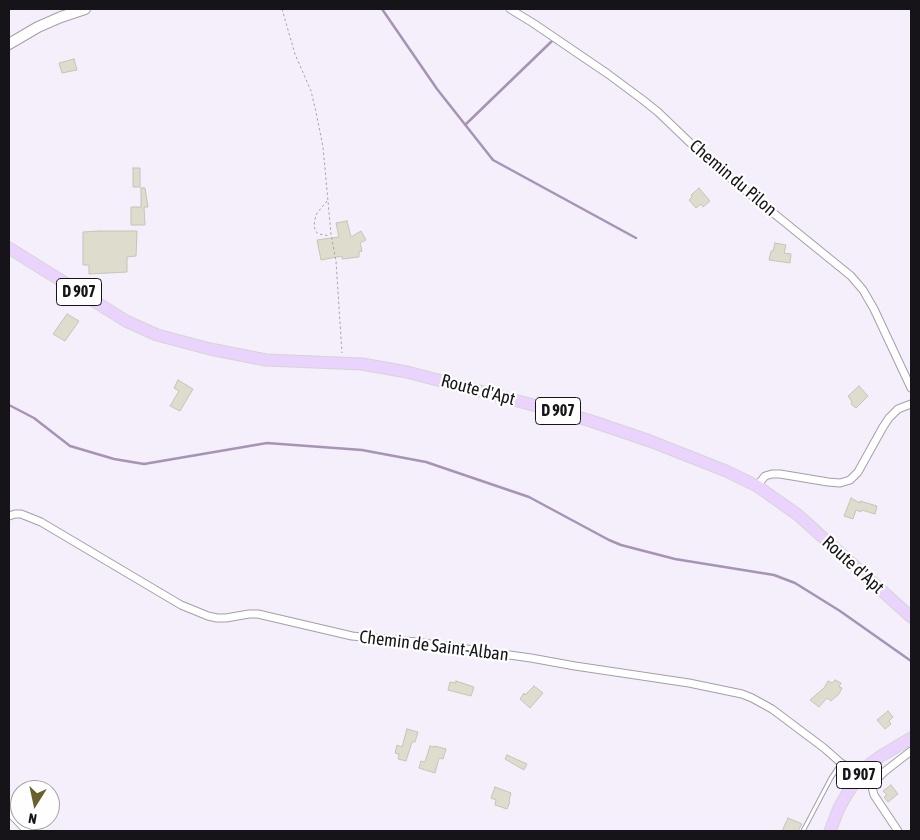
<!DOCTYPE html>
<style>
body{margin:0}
#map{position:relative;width:920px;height:840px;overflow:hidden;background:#f5eefb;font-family:"Asap Condensed",sans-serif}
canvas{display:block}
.frame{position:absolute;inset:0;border:10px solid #161418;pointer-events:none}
.north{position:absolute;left:10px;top:780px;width:50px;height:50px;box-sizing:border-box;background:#fefefe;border:1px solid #a1a0a2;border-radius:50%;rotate:190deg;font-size:14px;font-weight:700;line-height:20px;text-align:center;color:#161418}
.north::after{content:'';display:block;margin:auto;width:18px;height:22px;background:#69612d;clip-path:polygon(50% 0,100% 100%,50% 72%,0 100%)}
</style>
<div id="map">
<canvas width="920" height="840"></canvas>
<div class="frame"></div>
<div class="north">N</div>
</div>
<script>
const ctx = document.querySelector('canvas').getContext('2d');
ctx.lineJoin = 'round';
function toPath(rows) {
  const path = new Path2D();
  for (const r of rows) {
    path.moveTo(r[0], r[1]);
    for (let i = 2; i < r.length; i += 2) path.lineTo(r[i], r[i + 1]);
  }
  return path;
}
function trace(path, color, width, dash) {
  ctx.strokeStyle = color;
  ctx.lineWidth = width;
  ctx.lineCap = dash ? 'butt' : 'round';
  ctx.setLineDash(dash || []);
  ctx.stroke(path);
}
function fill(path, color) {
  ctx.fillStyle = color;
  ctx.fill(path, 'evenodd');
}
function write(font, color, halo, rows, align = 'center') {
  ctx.font = font + ' "Asap Condensed",sans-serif';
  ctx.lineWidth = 4.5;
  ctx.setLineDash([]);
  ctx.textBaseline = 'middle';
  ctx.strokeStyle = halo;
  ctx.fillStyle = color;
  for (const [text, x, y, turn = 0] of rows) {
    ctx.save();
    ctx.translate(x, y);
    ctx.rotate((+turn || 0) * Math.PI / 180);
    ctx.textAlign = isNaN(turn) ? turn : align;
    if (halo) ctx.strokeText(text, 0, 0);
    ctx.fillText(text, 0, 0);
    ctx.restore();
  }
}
trace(toPath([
 [382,9,437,89,493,160,636,238],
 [465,125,552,41],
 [9,405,34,418,70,446,114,459,144,464,267,443,362,450,426,462,529,497,609,540,621,545,675,559,774,575,795,583,840,611,911,661]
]), '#a694b4', 2.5);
const building = toPath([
 [74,59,77,70,62,73,59,63,74,59],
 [133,168,140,168,140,187,133,187,133,168],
 [141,188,145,188,148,207,144,207,145,225,131,225,131,207,141,207,141,188],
 [699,188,710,201,703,207,701,204,696,208,689,200,692,197,691,195,699,188],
 [347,221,351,237,361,231,366,240,360,243,362,251,359,252,359,257,342,259,342,256,321,260,317,240,339,237,336,223,347,221],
 [99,231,137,231,136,256,127,257,127,272,89,274,89,265,83,265,83,232,99,231],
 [775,243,786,245,784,253,791,254,790,263,769,260,771,251,773,251,775,243],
 [67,314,79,321,65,341,53,334,67,314],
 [178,380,193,389,180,411,170,406,179,391,174,388,178,380],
 [859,386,868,396,856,408,851,404,852,402,848,396,859,386],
 [851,498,860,503,860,501,877,506,875,514,862,510,861,512,856,510,853,519,844,516,851,498],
 [835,680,841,683,839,687,842,688,839,694,831,701,827,698,819,707,810,700,824,688,828,681,832,683,835,680],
 [456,681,474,687,471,696,448,690,450,682,456,683,456,681],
 [534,686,543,693,530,708,520,699,524,693,525,695,534,686],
 [888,711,893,717,889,721,891,724,885,729,877,720,888,711],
 [407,729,418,732,415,742,412,742,406,761,398,759,399,754,395,753,397,745,402,747,407,729],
 [430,746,435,747,435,746,446,749,443,759,439,758,435,773,419,768,421,761,425,762,430,746],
 [507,755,527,764,524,770,505,759,507,755],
 [891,785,898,794,888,802,884,797,887,795,883,791,891,785],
 [495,787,511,793,509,801,510,802,507,809,495,805,496,800,491,798,495,787],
 [788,818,802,824,798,831,782,831,788,818]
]);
fill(building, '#dedccd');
trace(building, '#c6c4b6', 1);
const lane = toPath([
 [803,831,831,778,841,763]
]);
const street = toPath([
 [510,9,533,23,608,74,643,100,658,112,708,160,851,276,863,290,874,309,911,388],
 [757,486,765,476,772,474,780,474,828,482,840,483,850,480,858,472,883,427,889,418,898,409,911,404],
 [9,516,15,514,21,514,41,522,181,605,208,616,217,618,226,618,249,614,258,614,352,636,416,642,531,658,575,666,689,683,742,694,752,698,772,709,824,748,841,763,860,774],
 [9,812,27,831],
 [898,831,874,795,872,787,875,781,884,772,911,751]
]);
const secondary = toPath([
 [9,44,38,27,61,17,85,9]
]);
const primary = toPath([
 [9,248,126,321,157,335,210,349,266,360,362,364,407,372,560,412,591,421,650,441,726,471,757,486,798,515,911,617],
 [830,831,839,808,847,794,860,774,870,764,881,756,911,738]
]);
trace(lane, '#a59eaa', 5);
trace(street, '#a59eaa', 9);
trace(secondary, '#a59eaa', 12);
trace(primary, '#d5d5d5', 13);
trace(toPath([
 [282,9,295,54,311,91,316,112,323,147,331,234,336,261,342,353],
 [327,201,317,213,315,219,314,226,316,232,319,234,330,236]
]), '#a9a3ad', 1, [2.5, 2.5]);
trace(lane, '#fff', 3);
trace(street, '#fff', 7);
trace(secondary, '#fff', 10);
trace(primary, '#ead3fd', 11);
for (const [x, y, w] of [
 [79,292,45],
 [558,411,45],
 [859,775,45]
]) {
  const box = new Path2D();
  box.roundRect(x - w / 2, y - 13.5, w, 27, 4);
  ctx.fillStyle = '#fefefe';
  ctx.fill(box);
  trace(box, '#161418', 1);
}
write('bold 16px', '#161418', null, [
 ["D 907",79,292],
 ["D 907",558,411],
 ["D 907",859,775]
]);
write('18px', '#161418', '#fefefe', [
 ["Chemin du Pilon",733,178,40],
 ["Route d'Apt",478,390,15],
 ["Route d'Apt",853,565,42],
 ["Chemin de Saint-Alban",434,646,7]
]);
</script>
